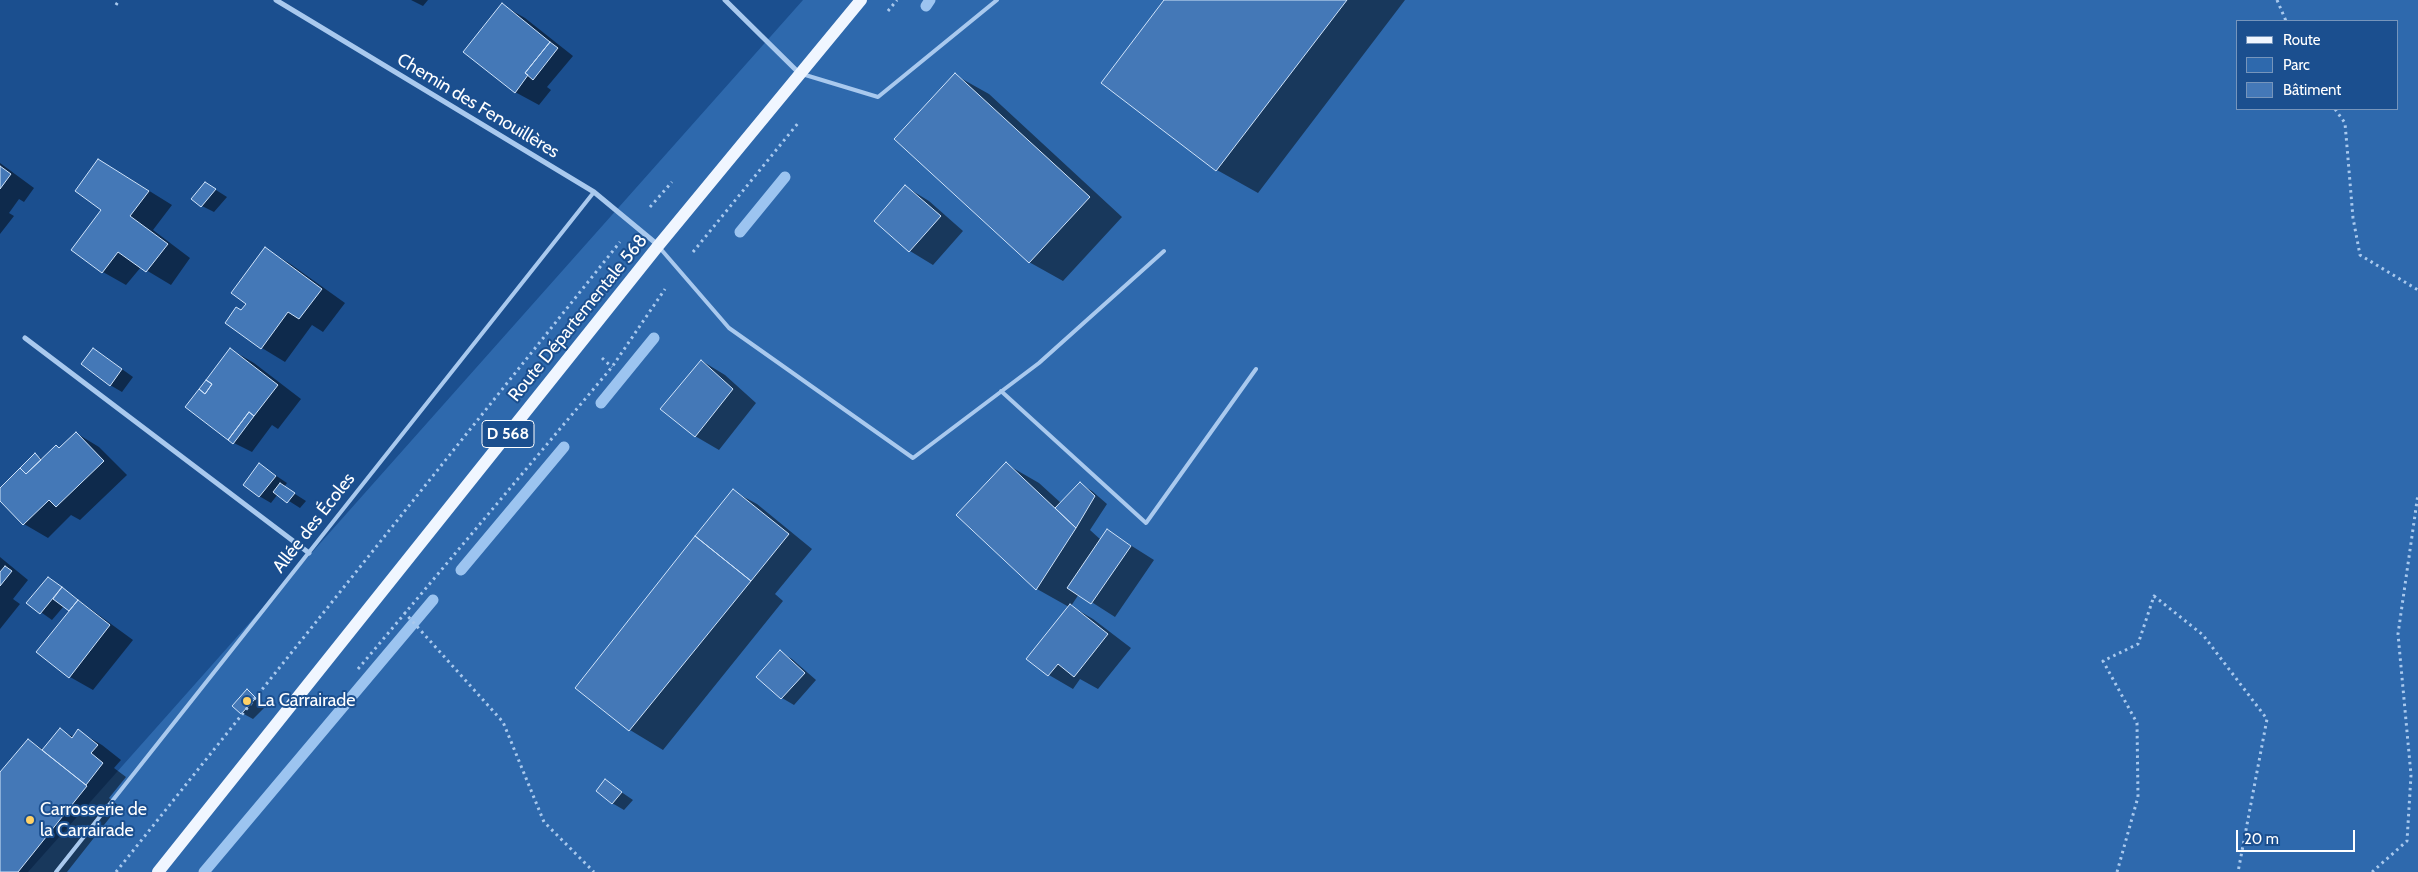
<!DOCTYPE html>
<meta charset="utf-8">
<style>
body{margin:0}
#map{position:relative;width:2418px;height:872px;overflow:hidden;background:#1b4f8f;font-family:Cabin,sans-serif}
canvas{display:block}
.legend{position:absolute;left:2236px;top:20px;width:162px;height:90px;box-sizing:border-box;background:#1b4f8f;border:1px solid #7695bc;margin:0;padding:6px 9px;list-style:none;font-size:15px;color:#fff}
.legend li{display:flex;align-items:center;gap:10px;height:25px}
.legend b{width:25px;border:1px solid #7695bc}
.scale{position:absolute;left:2236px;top:830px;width:119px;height:22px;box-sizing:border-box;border:2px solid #fff;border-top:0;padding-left:6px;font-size:15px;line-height:18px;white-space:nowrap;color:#fff;-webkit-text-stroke:4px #1b4f8f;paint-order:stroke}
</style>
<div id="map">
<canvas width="2418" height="872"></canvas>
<ul class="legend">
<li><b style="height:6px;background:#f0f6ff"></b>Route</li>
<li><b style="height:14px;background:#2e69ad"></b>Parc</li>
<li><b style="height:14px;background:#4478b7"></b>Bâtiment</li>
</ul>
<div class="scale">20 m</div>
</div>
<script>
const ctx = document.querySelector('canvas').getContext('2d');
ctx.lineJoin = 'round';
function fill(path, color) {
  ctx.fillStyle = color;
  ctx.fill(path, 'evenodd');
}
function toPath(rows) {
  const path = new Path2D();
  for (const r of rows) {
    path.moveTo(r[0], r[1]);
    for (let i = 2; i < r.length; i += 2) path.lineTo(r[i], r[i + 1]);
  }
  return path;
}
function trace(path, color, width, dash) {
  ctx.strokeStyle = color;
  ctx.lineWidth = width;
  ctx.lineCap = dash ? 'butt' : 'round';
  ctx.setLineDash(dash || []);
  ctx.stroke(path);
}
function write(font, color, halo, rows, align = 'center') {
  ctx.font = font + ' Cabin,sans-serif';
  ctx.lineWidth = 4;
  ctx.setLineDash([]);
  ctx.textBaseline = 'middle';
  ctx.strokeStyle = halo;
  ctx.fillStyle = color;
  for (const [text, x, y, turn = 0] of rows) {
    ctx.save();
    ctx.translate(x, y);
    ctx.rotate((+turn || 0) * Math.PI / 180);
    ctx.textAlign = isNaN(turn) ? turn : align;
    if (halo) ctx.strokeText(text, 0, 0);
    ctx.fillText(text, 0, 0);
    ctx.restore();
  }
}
fill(toPath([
 [803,0,2418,0,2418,872,28,872],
 [2237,21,2397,21,2397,109,2237,109]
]), '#2e69ad');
fill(toPath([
 [411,0,428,0,423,6],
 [1165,0,1405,0,1258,193,1217,170],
 [502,5,525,18,573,56,547,87,551,90,539,105,515,92],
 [955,75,989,94,1122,217,1063,281,1029,262],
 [0,163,34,188,24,202,19,199,9,213,14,216,0,234],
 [122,174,172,205,153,230,190,258,171,285,141,267,126,285,103,272,103,210],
 [205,183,227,197,214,212,202,206],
 [906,187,929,201,963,231,933,265,910,251,876,221],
 [265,249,289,263,345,303,323,332,312,325,285,362,262,348,227,323,242,311,247,303],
 [94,349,133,377,122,392,110,385],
 [230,349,254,363,301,399,278,429,272,425,252,452,234,443],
 [702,361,725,375,756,403,719,450,695,436],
 [76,433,99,447,127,475,80,520,71,515,48,538,24,524,0,499,0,489,35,455,43,459,60,449],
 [1006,464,1039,483,1061,503,1080,484,1092,491,1107,504,1090,530,1101,540,1108,531,1154,560,1115,617,1079,594,1071,606,1093,619,1131,648,1098,689,1080,679,1073,689,1049,675,1028,659,1069,607,1037,589,958,515],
 [260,465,287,483,284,487,306,501,300,508,278,494,271,503,259,496],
 [733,491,757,504,812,549,775,594,783,601,663,750,630,730,577,688],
 [0,557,28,580,13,599,20,604,0,629],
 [48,578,133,640,93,690,70,677,71,611,64,606,52,620,28,603],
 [780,652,792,659,816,680,794,705,782,698,758,677],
 [247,691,267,705,253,719,242,713],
 [60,730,74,737,78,731,102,745,121,760,114,768,126,777,109,798,119,806,67,872,0,872,0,774,28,740,44,750],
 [605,781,633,800,624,810,612,803]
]), '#0007');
trace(toPath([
 [926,6,930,0],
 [740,232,785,177],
 [601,403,654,338],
 [461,570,564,447],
 [204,872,433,600]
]), '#9cc4f0', 11);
const building = toPath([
 [1164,0,1347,0,1216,171,1101,83,1164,0],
 [502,3,550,42,525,73,528,75,515,93,463,52,502,3],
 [550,42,558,48,533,80,525,73,550,42],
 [955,73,1090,197,1029,263,894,139,955,73],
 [98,159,149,191,130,216,168,244,146,272,118,252,102,273,71,250,101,210,75,191,98,159],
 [0,166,11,174,0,189,0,166],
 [205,182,216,189,201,207,191,199,205,182],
 [905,185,941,216,909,252,874,221,905,185],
 [265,247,322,289,299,319,288,312,261,349,225,323,236,307,241,310,246,304,231,293,265,247],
 [93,348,122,369,110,386,81,364,93,348],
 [230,348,278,385,254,416,249,412,228,440,185,407,199,389,205,394,212,384,206,380,230,348],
 [701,360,733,389,695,437,660,409,701,360],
 [206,380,212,384,205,394,199,389,206,380],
 [249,412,254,416,233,444,228,440,249,412],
 [76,432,104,461,56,507,49,500,23,525,0,501,0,488,20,468,26,474,56,445,59,448,76,432],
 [35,453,41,460,26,474,20,468,35,453],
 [1006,462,1076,528,1036,590,956,515,1006,462],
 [259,463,276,476,259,497,243,485,259,463],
 [1080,482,1095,496,1076,528,1055,508,1080,482],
 [280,483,295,493,287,503,273,492,280,483],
 [733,489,789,534,751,581,695,536,733,489],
 [1107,529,1131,546,1091,604,1067,588,1107,529],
 [695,536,751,581,629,731,575,688,695,536],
 [5,566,12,571,0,586,0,572,5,566],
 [48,577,62,587,40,614,26,603,48,577],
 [62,587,78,600,69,611,53,599,62,587],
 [78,600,110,625,69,678,36,652,78,600],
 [1070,604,1108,634,1074,677,1058,664,1048,676,1026,659,1070,604],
 [780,650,805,673,781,699,756,677,780,650],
 [247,689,256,698,241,714,232,706,247,689],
 [60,728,72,738,78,729,98,745,91,753,103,763,86,785,42,750,60,728],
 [28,739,87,786,18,872,0,872,0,772,28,739],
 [605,779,622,792,612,804,596,791,605,779]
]);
fill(building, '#4478b7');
trace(building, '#cfe3fa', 1);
trace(toPath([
 [2277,0,2286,21],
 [116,5,119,0],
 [888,11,897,0],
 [2335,109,2345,123,2353,218,2360,255,2418,290],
 [650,207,672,182],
 [693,252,799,122],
 [602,358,612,367],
 [404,612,503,722,544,822,594,872],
 [358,669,612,367,665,289],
 [116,872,620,242],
 [2117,872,2138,797,2137,723,2103,661,2138,644,2154,596,2203,635,2267,719,2238,872],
 [2372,872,2407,841,2411,775,2398,634,2418,494]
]), '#a9c9ee', 3, [2.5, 4]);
trace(toPath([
 [802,74,878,97,997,0],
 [659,247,729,328,913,458,1039,363,1164,251],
 [1001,391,1146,523,1256,369],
 [56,872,594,192]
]), '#a9c9ee', 4);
trace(toPath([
 [276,0,594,192,658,245],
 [725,0,800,74],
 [25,338,309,553]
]), '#a9c9ee', 5);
trace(toPath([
 [158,872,658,246,861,0]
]), '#f0f6ff', 12);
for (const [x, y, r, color] of [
 [247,701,5,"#ffd166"],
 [30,820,5,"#ffd166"]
]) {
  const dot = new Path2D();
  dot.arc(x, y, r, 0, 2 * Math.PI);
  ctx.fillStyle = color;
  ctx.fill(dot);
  trace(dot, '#1b4f8f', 2);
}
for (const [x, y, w] of [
 [508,434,52]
]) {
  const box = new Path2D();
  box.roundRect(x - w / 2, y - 13.5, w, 27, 4);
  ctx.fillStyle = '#1b4f8f';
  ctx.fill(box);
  trace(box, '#fff', 1);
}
write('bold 16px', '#fff', null, [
 ["D 568",508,434]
]);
write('18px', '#fff', '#1b4f8f', [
 ["Chemin des Fenouillères",478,106,31],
 ["Route Départementale 568",578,318,-51],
 ["Allée des Écoles",314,523,-52]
]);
write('18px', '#fff', '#1b4f8f', [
 ["La Carrairade",257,701],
 ["Carrosserie de",40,810],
 ["la Carrairade",40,831]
], 'left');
</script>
